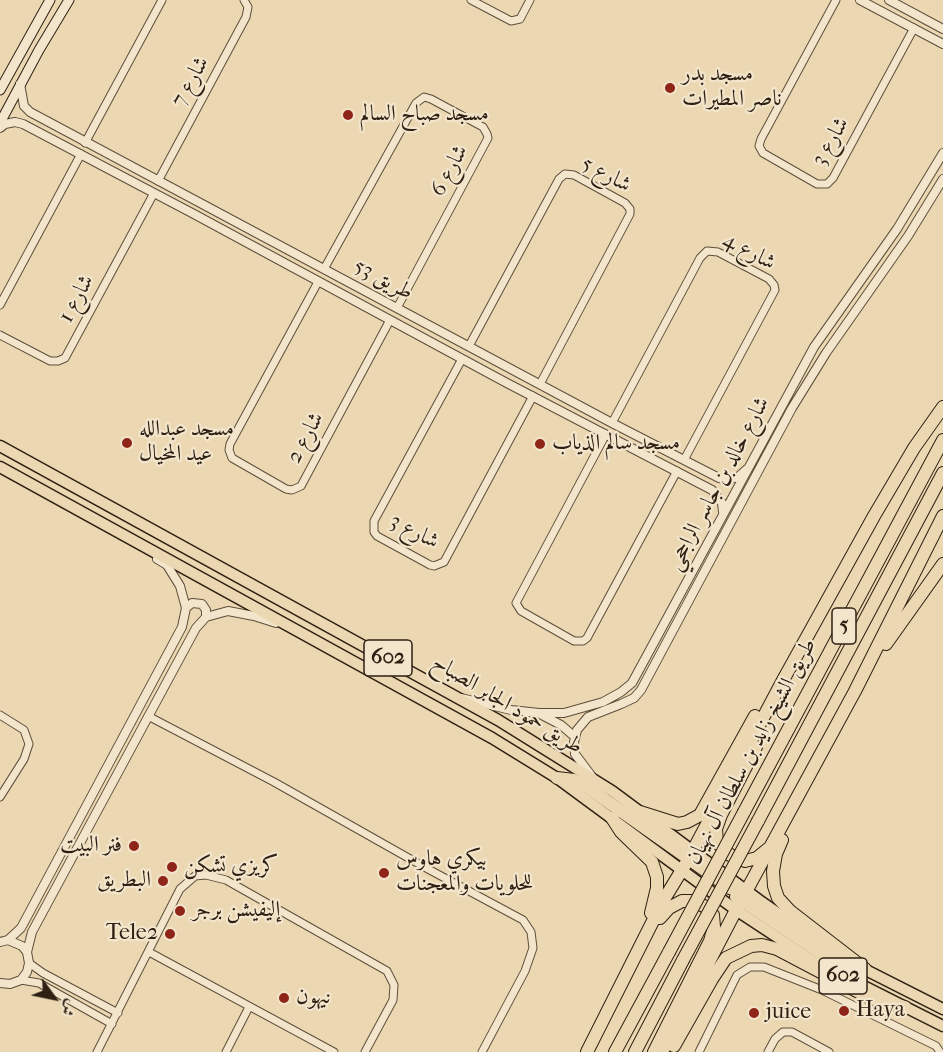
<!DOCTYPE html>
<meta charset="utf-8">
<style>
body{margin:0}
#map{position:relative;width:943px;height:1052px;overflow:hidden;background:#ebd7b1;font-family:"IM FELL French Canon",Amiri,serif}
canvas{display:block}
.north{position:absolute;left:24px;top:968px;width:60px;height:60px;-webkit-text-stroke:4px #f2e5cc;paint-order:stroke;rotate:123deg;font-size:16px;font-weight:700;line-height:24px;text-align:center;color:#2e2113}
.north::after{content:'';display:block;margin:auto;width:21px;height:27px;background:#2e2113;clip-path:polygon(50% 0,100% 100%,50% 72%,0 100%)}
</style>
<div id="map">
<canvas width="943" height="1052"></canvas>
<div class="north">ش</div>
</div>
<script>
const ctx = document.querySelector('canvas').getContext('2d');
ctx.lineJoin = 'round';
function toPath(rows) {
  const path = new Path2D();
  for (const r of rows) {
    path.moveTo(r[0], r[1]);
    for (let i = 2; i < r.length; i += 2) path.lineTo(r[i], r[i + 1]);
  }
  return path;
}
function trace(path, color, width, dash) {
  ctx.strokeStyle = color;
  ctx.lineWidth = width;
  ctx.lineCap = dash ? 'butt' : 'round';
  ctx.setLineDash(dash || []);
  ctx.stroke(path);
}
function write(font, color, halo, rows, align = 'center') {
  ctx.font = font + ' "IM FELL French Canon",Amiri,serif';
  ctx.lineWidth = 4.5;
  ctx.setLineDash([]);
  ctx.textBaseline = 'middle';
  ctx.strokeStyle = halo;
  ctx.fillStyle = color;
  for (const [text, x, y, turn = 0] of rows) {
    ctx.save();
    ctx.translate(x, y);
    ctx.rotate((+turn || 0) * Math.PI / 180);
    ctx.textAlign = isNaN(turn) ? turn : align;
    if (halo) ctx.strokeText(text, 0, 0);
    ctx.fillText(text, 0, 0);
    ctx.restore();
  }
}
const minor = toPath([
 [471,0,511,21,520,19,530,0],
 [836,0,761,139,759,146,763,153,817,184,827,184,833,178,914,28],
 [85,143,162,0],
 [158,181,246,17,248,7,244,0],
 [324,269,416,103,424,97,431,99,483,127,487,134,488,138,397,308],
 [318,282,230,444,229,450,232,458,286,489,292,490,301,486,390,320],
 [0,305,81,154],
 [0,335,50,361,58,361,65,358,154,193],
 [469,346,559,179,565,174,574,175,625,203,630,209,630,214,540,384],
 [462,359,374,521,374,532,377,536,430,565,434,566,444,562,533,396],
 [612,423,700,258,707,251,718,252,769,279,774,285,775,290,684,460],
 [606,434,516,603,521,611,574,641,583,641,587,638,677,471],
 [0,715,24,730,29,744,24,759,0,797],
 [148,716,274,782,428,869,523,920,531,932,533,948,525,971,482,1052],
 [149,952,334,1052],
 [29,963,43,973,118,1013],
 [21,980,39,983,112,1024],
 [97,1052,180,889,195,876,206,875,226,880,387,971,394,985,393,1000,365,1052],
 [226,1052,249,1007],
 [699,1052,737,975,750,967,764,967,822,990,936,1046,940,1052],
 [768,1052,775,1039,783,1032,792,1032,829,1052]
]);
const tertiary = toPath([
 [860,0,943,44],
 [889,0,943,29],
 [20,84,24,106,30,112,612,423,719,478,726,480,738,477,747,469],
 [0,128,5,124,15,122,23,124,192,213,505,382,712,490,722,503,723,512],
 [186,608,192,603,202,604,206,610,206,617],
 [461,698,511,710,539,713,564,713,603,702,621,692,632,683,814,347,897,229,943,153],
 [540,714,561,725,575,737],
 [593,778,575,754,574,742,577,730,588,717,621,704,634,698,641,690,792,408,826,353,908,236,943,179],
 [8,940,21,928,182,627,186,608,180,586,167,565,157,559],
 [0,942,8,940,22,946,27,952,29,963,27,972,21,980,10,984,0,983],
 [27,952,32,932,196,628,206,617,228,611,254,616,276,623]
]);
const secondary = toPath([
 [0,90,50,0],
 [0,123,39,50,69,0]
]);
const primary = toPath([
 [0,446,498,720,612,791,759,900,842,958],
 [0,467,492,738,557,778,736,910,812,960,943,1026],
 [858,966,943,1009]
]);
const motorway = toPath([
 [886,644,943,564],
 [756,747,721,815,716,829,717,842,730,855,745,861,757,858,768,849],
 [557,778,574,780,587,787,730,888,742,892,747,891],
 [640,812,678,824,687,822,700,815,755,716],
 [744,812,943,440],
 [612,818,621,832,652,862,657,877,657,888,651,913],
 [758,821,943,473],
 [782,840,776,854,773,871,774,886,778,898,790,911,865,969],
 [736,897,824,955,849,962],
 [674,1046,712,979,726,958,751,946,762,945,777,949,870,998,905,1007],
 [587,1052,663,901,688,860,782,682,874,516,914,448,943,407],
 [615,1052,669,952],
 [635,1052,683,960],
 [654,1052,710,941,714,927,713,915,704,906,692,901,682,901,669,908,660,918],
 [662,1052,736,910,855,691,943,516]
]);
trace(minor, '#5d4e3a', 9);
trace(tertiary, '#5d4e3a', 10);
trace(secondary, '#2e2113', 11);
trace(primary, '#2e2113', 13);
trace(motorway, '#2e2113', 14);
trace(minor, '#f2e5cc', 7);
trace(tertiary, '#f2e5cc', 8);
trace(secondary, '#f2e5cc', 9);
trace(primary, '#ebd7b1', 10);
trace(motorway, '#ebd7b1', 12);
const motorwayBridge = toPath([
 [669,952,744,812],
 [683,960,758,821]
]);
trace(motorwayBridge, '#2e2113', 14, []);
trace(motorwayBridge, '#ebd7b1', 12);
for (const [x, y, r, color] of [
 [670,88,6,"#8f2418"],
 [348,115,6,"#8f2418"],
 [127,443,6,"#8f2418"],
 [540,444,6,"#8f2418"],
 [134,846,6,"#8f2418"],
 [172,867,6,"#8f2418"],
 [384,873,6,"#8f2418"],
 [163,881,6,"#8f2418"],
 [180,911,6,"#8f2418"],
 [170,934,6,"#8f2418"],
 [284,998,6,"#8f2418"],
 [844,1011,6,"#8f2418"],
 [754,1013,6,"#8f2418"]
]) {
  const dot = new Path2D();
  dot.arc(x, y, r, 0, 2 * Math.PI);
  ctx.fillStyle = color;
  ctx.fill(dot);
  trace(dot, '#f2e5cc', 2);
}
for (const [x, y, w] of [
 [844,626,24],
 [388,658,48],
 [843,976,48]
]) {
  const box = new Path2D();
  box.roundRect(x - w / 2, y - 18, w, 36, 4.5);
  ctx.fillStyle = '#f2e5cc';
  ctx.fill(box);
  trace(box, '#2e2113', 1.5);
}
write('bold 21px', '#2e2113', null, [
 ["5",844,626],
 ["602",388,658],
 ["602",843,976]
]);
write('22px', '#2e2113', '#f2e5cc', [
 ["مسجد بدر",682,75],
 ["ناصر المطيرات",682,100],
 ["مسجد صباح السالم",360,115],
 ["مسجد عبدالله",139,430],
 ["عيد المخيال",139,455],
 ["مسجد سالم الذياب",552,444],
 ["فنر البيت",122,846,"right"],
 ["بيكري هاوس",396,860],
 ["للحلويات والمعجنات",396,885],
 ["كريزي تشكن",184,867],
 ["البطريق",151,881,"right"],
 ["إليفيشن برجر",192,911],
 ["Tele2",158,934,"right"],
 ["نيهون",296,998],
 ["Haya",856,1011],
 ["juice",766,1013]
], 'left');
write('22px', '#2e2113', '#f2e5cc', [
 ["شارع 7",191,82,-61],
 ["شارع 3",831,142,-60],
 ["شارع 6",450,171,-62],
 ["شارع 5",606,175,28],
 ["شارع 4",749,252,28],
 ["طريق 53",383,280,28],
 ["شارع 1",77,299,-62],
 ["شارع 2",306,438,-62],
 ["شارع خالد بن جاسر الراجحي",719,484,-62],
 ["شارع 3",414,532,27],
 ["طريق حمود الجابر الصباح",507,705,31],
 ["طريق الشيخ زايد بن سلطان آل نهيان",752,752,-62]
]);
</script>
